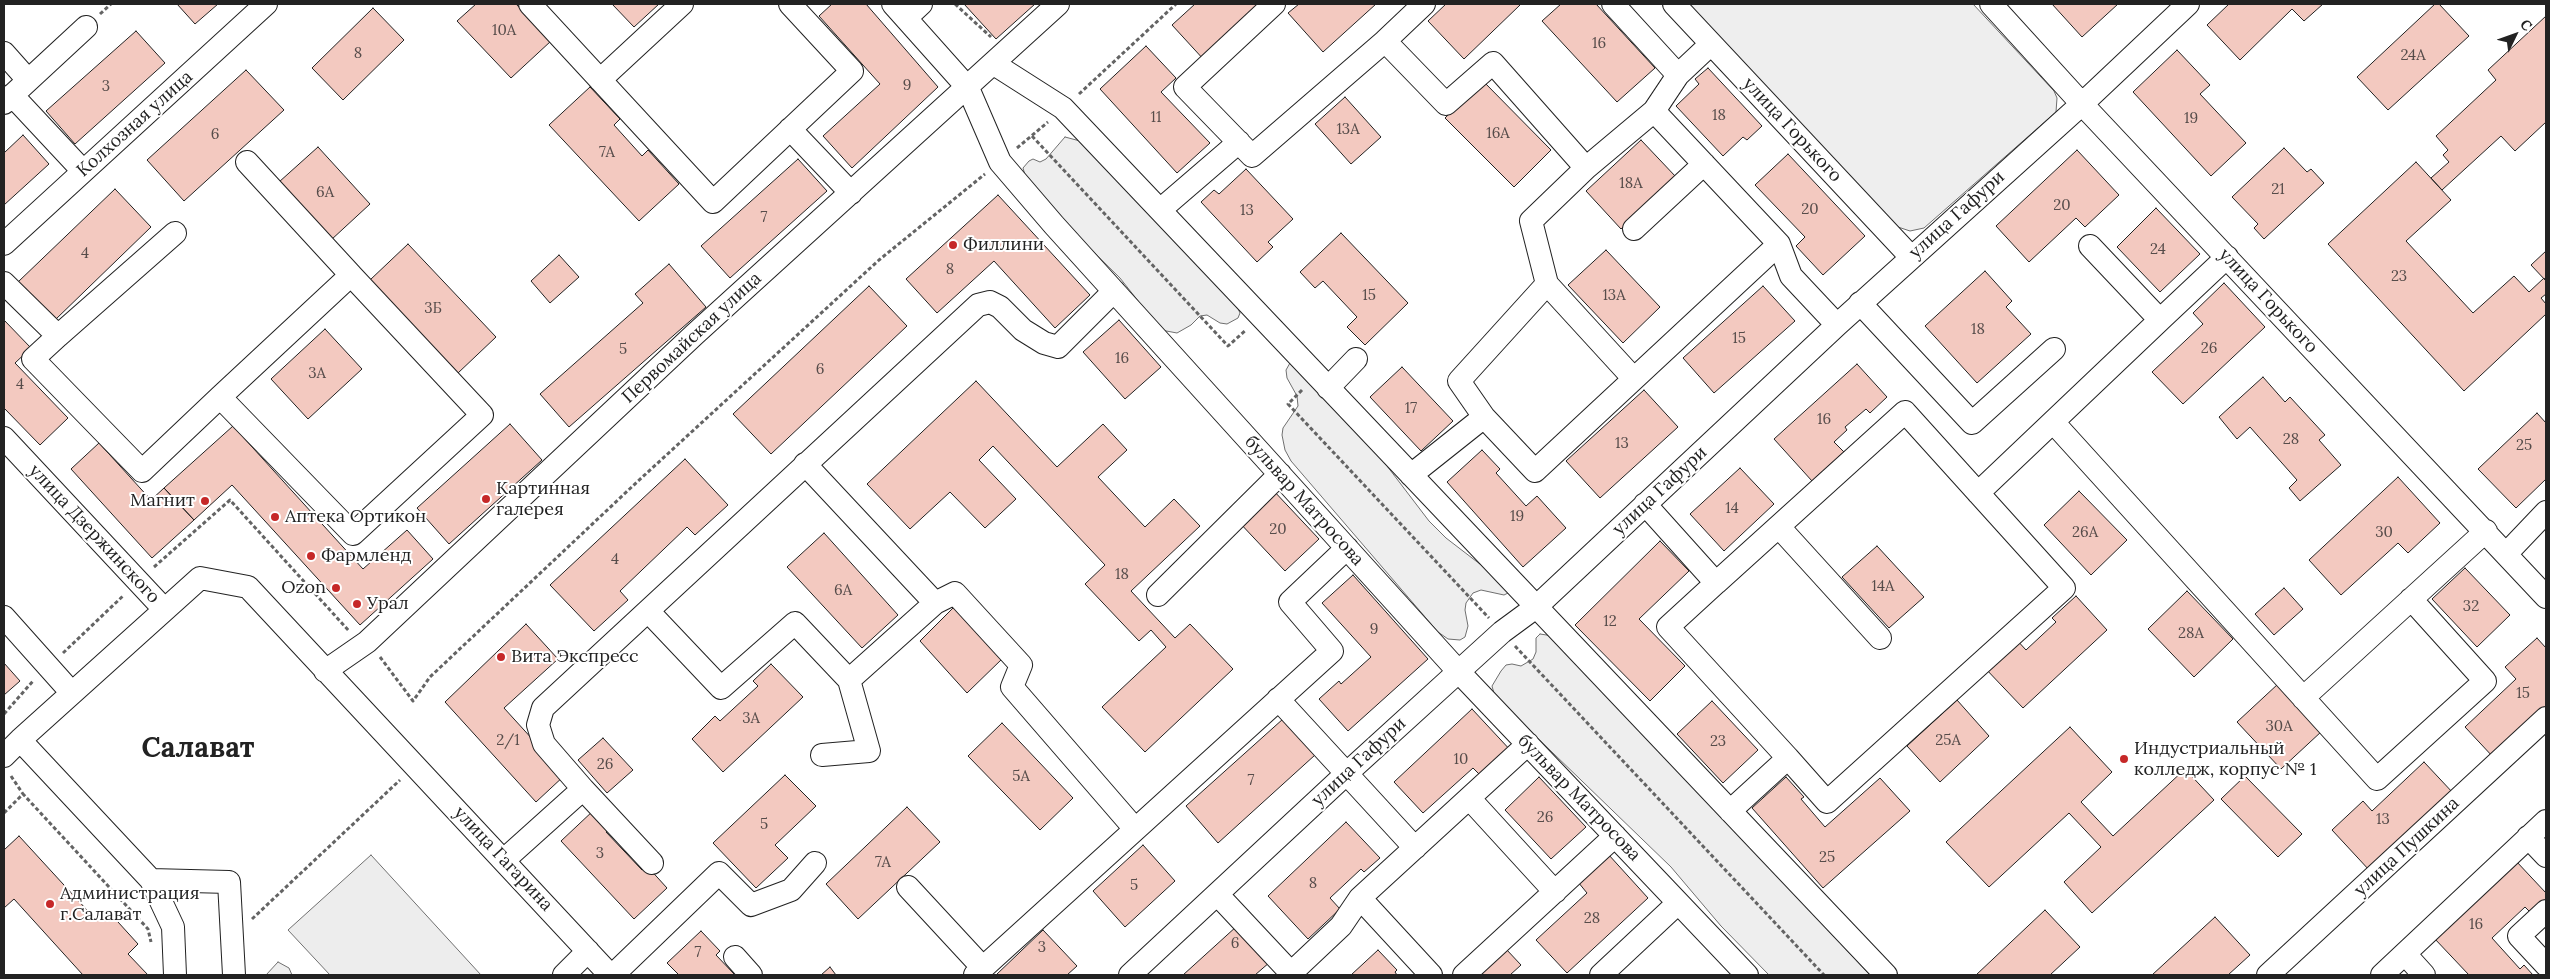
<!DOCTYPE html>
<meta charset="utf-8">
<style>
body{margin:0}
#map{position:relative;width:2550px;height:979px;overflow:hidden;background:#fff;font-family:Lora,serif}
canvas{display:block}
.frame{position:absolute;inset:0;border:5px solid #222;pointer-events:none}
.north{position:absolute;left:2490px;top:10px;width:50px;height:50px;-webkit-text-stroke:4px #fff;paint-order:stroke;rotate:48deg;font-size:14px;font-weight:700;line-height:20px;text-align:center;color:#222}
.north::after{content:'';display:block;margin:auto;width:18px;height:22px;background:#222;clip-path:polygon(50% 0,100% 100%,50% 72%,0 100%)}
</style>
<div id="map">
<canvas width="2550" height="979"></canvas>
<div class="frame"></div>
<div class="north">С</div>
</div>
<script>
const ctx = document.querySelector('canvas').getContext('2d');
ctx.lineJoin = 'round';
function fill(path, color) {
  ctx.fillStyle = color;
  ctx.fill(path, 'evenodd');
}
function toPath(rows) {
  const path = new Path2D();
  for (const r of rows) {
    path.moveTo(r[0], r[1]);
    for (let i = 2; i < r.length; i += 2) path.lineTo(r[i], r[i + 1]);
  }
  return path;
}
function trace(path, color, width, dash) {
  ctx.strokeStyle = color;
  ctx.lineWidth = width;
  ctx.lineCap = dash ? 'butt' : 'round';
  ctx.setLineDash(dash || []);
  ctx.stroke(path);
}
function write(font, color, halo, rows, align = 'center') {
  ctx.font = font + ' Lora,serif';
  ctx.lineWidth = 4;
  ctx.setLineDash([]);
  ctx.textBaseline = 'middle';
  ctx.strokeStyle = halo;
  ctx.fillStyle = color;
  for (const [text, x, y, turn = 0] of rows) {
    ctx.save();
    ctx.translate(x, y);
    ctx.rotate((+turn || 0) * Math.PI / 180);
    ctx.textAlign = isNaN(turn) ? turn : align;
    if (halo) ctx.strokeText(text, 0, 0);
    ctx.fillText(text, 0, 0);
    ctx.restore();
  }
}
const green = toPath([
 [1685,4,1973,4,2054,91,2057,98,2056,112,1924,228,1910,231,1895,226,1685,4],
 [1065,137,1080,141,1236,304,1240,313,1238,318,1227,324,1220,323,1207,315,1200,316,1191,325,1177,333,1161,330,1120,278,1066,225,1025,175,1023,168,1029,161,1033,159,1040,162,1046,159,1065,137],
 [1290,363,1371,445,1429,521,1446,538,1502,581,1510,592,1504,595,1481,590,1473,593,1466,603,1465,610,1468,626,1465,637,1460,640,1448,639,1438,632,1291,461,1285,450,1282,435,1283,428,1298,406,1297,396,1287,378,1286,370,1290,363],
 [1540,634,1553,636,1870,975,1769,975,1721,926,1671,867,1495,697,1492,686,1501,671,1506,665,1512,664,1521,666,1533,659,1536,652,1536,638,1540,634],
 [278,962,289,968,292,975,266,975,278,962]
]);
fill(green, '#eee');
trace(green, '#6f6f6f', 1);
const parking = toPath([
 [371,855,481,975,330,975,288,930,371,855]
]);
fill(parking, '#ededed');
trace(parking, '#6f6f6f', 1);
const building = toPath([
 [177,4,218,4,195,24,177,4],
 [476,4,516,4,551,41,511,78,457,21,476,4],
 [612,4,659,4,634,27,612,4],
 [832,4,866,4,938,87,852,168,823,136,880,84,819,16,832,4],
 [964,4,1035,4,996,39,964,4],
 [1195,4,1267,4,1205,61,1172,25,1195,4],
 [1299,4,1376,4,1323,52,1288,13,1299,4],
 [1446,4,1519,4,1520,5,1464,59,1428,21,1446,4],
 [1561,4,1596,4,1655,68,1617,102,1542,21,1561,4],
 [2052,4,2118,4,2082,37,2052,4],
 [2229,4,2323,4,2304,21,2292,9,2240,60,2207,25,2229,4],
 [2435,4,2439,4,2469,36,2388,110,2357,77,2435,4],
 [373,8,404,40,343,100,312,68,373,8],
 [2546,16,2546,122,2515,151,2501,136,2442,190,2431,178,2449,162,2443,155,2448,150,2436,136,2496,80,2488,70,2546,16],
 [136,31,165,63,75,144,46,111,136,31],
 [1146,46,1176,78,1161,92,1210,143,1177,173,1100,89,1146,46],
 [2177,50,2210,85,2200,94,2246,143,2211,176,2133,92,2177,50],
 [1708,68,1762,126,1747,140,1743,137,1723,156,1676,106,1699,84,1695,79,1708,68],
 [246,70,284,110,184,201,147,160,246,70],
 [1483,81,1551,150,1514,187,1445,118,1483,81],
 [590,87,620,119,614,125,642,156,648,150,679,184,639,221,549,125,590,87],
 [1345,97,1381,137,1351,164,1315,124,1345,97],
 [23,135,49,164,4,205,4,153,23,135],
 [1641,140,1676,177,1621,229,1586,191,1641,140],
 [318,147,370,204,331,240,279,182,318,147],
 [2284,148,2307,172,2311,169,2324,183,2264,239,2254,228,2258,224,2232,197,2284,148],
 [2077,150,2119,195,2085,227,2076,218,2029,262,1996,226,2077,150],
 [1788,154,1865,236,1823,275,1796,246,1805,237,1755,185,1788,154],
 [798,159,827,191,730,278,701,246,798,159],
 [2416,162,2451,200,2406,241,2473,313,2514,276,2529,292,2544,278,2546,281,2546,294,2541,298,2546,304,2546,314,2464,391,2328,244,2416,162],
 [1246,169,1293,219,1268,242,1273,247,1257,262,1201,202,1214,190,1219,194,1246,169],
 [115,189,151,227,55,320,18,282,115,189],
 [998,195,1090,295,1055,328,994,261,937,313,906,279,998,195],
 [2156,208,2200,254,2160,292,2117,247,2156,208],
 [1341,233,1408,303,1365,345,1347,327,1357,317,1323,281,1315,288,1300,272,1341,233],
 [408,244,496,337,458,373,370,280,408,244],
 [1606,250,1660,307,1623,343,1568,285,1606,250],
 [2546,251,2546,281,2531,265,2546,251],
 [559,255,579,277,550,303,531,281,559,255],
 [669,264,706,307,569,427,540,394,643,303,635,294,669,264],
 [1985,271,2012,301,2006,307,2031,334,1977,383,1925,326,1985,271],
 [2224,283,2265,327,2183,404,2152,372,2203,324,2193,313,2224,283],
 [869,286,907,326,771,454,733,414,869,286],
 [1763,286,1795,321,1714,393,1683,358,1763,286],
 [4,320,31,348,15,363,68,418,40,445,4,408,4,320],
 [1119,320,1161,367,1125,399,1083,352,1119,320],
 [325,329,362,369,308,419,271,379,325,329],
 [1857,364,1887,397,1870,413,1866,409,1845,427,1847,430,1834,442,1844,452,1812,481,1774,439,1857,364],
 [1402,367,1453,421,1421,451,1370,397,1402,367],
 [2263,377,2285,402,2290,397,2325,435,2319,440,2341,465,2300,501,2289,488,2297,480,2250,427,2237,439,2219,417,2263,377],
 [976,381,1057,467,1103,424,1127,450,1098,477,1145,527,1174,499,1200,526,1131,591,1175,638,1190,624,1233,669,1145,752,1102,707,1166,647,1151,630,1139,641,1085,584,1105,565,993,446,979,460,1016,499,985,528,950,492,910,529,867,484,976,381],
 [1644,390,1678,427,1600,498,1566,461,1644,390],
 [2537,413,2546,423,2546,479,2516,508,2478,469,2537,413],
 [510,424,542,460,449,544,417,508,510,424],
 [233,426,363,569,407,530,433,559,360,625,232,485,194,520,164,488,233,426],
 [99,443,151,500,164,488,194,520,152,558,71,469,99,443],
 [1482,450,1500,469,1496,473,1526,506,1537,496,1566,528,1523,567,1447,482,1482,450],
 [685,459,728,505,695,535,687,527,620,591,628,600,594,631,550,585,685,459],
 [1740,468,1774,504,1724,551,1690,514,1740,468],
 [2398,477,2440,523,2408,553,2398,543,2341,595,2309,560,2398,477],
 [1272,489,1319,539,1285,571,1238,521,1272,489],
 [2079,491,2127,540,2091,575,2044,525,2079,491],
 [824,533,898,615,862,648,787,567,824,533],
 [1660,541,1689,571,1639,619,1685,666,1650,701,1575,625,1660,541],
 [1877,546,1924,597,1889,628,1842,577,1877,546],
 [2465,568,2510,615,2477,647,2432,599,2465,568],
 [1353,575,1428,659,1348,731,1319,699,1339,681,1341,684,1371,657,1322,603,1353,575],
 [2284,588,2303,609,2274,635,2255,614,2284,588],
 [2187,591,2233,639,2194,677,2148,629,2187,591],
 [2076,596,2107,630,2023,708,1984,667,2015,638,2026,650,2056,622,2052,618,2076,596],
 [955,606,1003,658,967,693,920,641,955,606],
 [526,624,558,659,504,708,565,775,536,802,445,702,526,624],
 [2537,638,2546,648,2546,710,2494,758,2465,727,2516,679,2505,667,2537,638],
 [4,663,20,681,4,695,4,663],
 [771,664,803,697,723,772,692,739,715,716,720,721,758,686,753,681,771,664],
 [2278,684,2322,731,2281,769,2237,722,2278,684],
 [1957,700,1989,736,1940,782,1907,746,1957,700],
 [1712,701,1758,750,1723,783,1677,734,1712,701],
 [1472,709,1513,753,1484,779,1473,768,1423,813,1394,782,1472,709],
 [1283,719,1315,755,1218,843,1186,806,1283,719],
 [1002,723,1073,798,1040,830,968,756,1002,723],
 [2070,727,2112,772,2081,802,2113,836,2185,769,2214,800,2092,913,2064,882,2101,847,2069,813,1989,887,1946,842,2070,727],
 [603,738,633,770,607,793,578,760,603,738],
 [2424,762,2454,794,2370,871,2332,830,2363,801,2372,811,2424,762],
 [785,775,816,806,775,845,788,858,756,888,713,843,785,775],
 [2245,776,2302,834,2278,857,2221,799,2245,776],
 [1539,777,1586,827,1551,859,1505,810,1539,777],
 [1786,777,1804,797,1801,799,1825,827,1880,778,1910,811,1823,888,1752,808,1786,777],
 [907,807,940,842,858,919,826,884,907,807],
 [594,810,611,827,606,832,642,870,647,866,667,888,634,919,561,841,594,810],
 [1346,822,1380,858,1364,872,1361,869,1330,898,1340,909,1308,939,1268,896,1346,822],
 [19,836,97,921,108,911,138,944,128,954,148,975,83,975,14,899,4,908,4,850,19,836],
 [1143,845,1175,881,1125,927,1093,891,1143,845],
 [1608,854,1648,898,1567,973,1536,940,1587,893,1578,882,1608,854],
 [2516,861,2546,893,2546,899,2531,913,2525,907,2492,938,2520,969,2524,965,2533,975,2469,975,2434,938,2516,861],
 [2045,910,2080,947,2050,975,1976,975,2045,910],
 [2215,917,2250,955,2228,975,2152,975,2215,917],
 [1237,926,1270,962,1255,975,1183,975,1237,926],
 [1043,930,1077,966,1067,975,996,975,1043,930],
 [701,931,720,951,716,955,735,975,679,975,667,963,701,931],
 [1506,949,1521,965,1510,975,1481,975,1479,974,1506,949],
 [1378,950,1397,970,1395,972,1397,975,1351,975,1378,950],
 [830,967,836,975,821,975,830,967]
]);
fill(building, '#f3c9c0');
trace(building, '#222', 1);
const minor = toPath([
 [530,4,713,202,852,71,790,4],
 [893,4,968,88,1000,162,1054,225,1458,671,1747,975],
 [1274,4,1185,87,1252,156,1385,41,1446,104,1493,63,1586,168],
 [1613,4,1678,75],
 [1674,4,1911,257],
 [1991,4,2082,104,2546,597],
 [906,18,921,4],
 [1385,41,1424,4],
 [4,53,28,80],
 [994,64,1063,108,1886,975],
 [600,80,682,4],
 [12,95,83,171],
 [4,103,86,27],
 [1654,111,1779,244,1791,276,1837,325],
 [790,129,851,193],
 [247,162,351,275],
 [1160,210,1239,142],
 [1634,229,1704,164],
 [4,244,266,4],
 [2090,246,2160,320,2227,257],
 [4,283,58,336,33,359,142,471,220,397,351,275,482,415,353,534,220,397],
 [1547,284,1634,379],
 [1860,303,1972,423,2054,349],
 [58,336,175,233],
 [1328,388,1356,359],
 [1484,417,1535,471,1779,244],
 [2053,422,2377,779,2485,681,2411,599],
 [4,438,163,608],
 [805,464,935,603,955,593,1021,665,1012,687,1135,829],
 [1411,475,1484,417,1459,381,1547,284,1531,221,1586,168,1654,111,1678,75,1711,44],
 [1978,493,2160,320],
 [1645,504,1716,583,1905,412,2064,588,1827,802,1788,758,1730,811],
 [1779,527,1880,638],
 [2507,553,2546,512],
 [1716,583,1668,627,1788,758],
 [1158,595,1280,474],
 [648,611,721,688,795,623,849,680,935,603],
 [4,617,71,692],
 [325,671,367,642,695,334,1058,4],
 [2303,698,2486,531],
 [1278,699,1415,848],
 [822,755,869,751,849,680],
 [4,756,20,740],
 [583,789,652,863],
 [1469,798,1555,892],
 [2528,837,2546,856],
 [504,860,583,789,544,744,538,725,543,708,978,305,990,302,1000,307,1023,330,1044,343,1058,347,1114,291],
 [151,880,229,882,234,975],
 [908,887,983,968],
 [1217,894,1291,973],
 [2546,911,2519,936,2546,965],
 [2405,954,2424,975],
 [735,957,751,975],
 [175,975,173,927,151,880,20,740,200,578,248,587,610,975],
 [564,975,588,951],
 [613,975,719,873,751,905,791,890,815,863],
 [975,975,1332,651,1290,602,1347,548],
 [1130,975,1346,774,1502,632,1536,607,1837,325,2082,104,2188,4],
 [1289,975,1341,926,1360,898],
 [1431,975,1360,898,1528,744],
 [1464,975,1615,836],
 [1601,975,1678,903],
 [2268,975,2546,718],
 [2382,975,2546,821]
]);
trace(minor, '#222', 24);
trace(toPath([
 [955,4,991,37],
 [100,14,111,4],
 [1079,94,1176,4],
 [1032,136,1228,346,1246,330],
 [1017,148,1048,122],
 [1302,390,1288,404,1489,618],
 [154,567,230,500,349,631],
 [1515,646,1824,975],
 [63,653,124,595],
 [380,657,413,701,430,677,637,482,879,260,985,174],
 [4,714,33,681],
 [11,776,23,794],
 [4,813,23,794,148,929,151,942],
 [252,919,400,780]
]), '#646464', 3, [4, 2.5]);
trace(minor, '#fff', 22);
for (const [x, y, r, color] of [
 [953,245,5,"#c62828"],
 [486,499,5,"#c62828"],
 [205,501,5,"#c62828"],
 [275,517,5,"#c62828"],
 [311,556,5,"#c62828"],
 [336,588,5,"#c62828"],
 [357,604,5,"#c62828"],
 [501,657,5,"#c62828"],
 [2124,759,5,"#c62828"],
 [50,904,5,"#c62828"]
]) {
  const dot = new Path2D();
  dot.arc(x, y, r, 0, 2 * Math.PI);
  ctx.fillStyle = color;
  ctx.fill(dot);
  trace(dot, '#fff', 2);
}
write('15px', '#564c4a', null, [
 ["10А",504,31],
 ["16",1599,44],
 ["8",358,54],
 ["24А",2413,56],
 ["9",907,86],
 ["3",106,87],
 ["18",1719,116],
 ["11",1156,118],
 ["19",2191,119],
 ["13А",1348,130],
 ["16А",1498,134],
 ["6",215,135],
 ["7А",607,153],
 ["18А",1631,184],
 ["21",2278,190],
 ["6А",325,193],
 ["20",2062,206],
 ["20",1810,210],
 ["13",1247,211],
 ["7",764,218],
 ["24",2158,250],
 ["4",85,254],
 ["8",950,270],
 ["23",2399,277],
 ["15",1369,296],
 ["13А",1614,296],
 ["3Б",433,309],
 ["18",1978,330],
 ["15",1739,339],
 ["26",2209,349],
 ["5",623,350],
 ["16",1122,359],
 ["6",820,370],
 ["3А",317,374],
 ["4",20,385],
 ["17",1411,409],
 ["16",1824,420],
 ["28",2291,440],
 ["13",1622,444],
 ["25",2524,446],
 ["14",1732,509],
 ["19",1517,517],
 ["20",1278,530],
 ["26А",2085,533],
 ["30",2384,533],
 ["4",615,560],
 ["18",1122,575],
 ["14А",1883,587],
 ["6А",843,591],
 ["32",2471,607],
 ["12",1610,622],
 ["9",1374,630],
 ["28А",2191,634],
 ["15",2523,694],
 ["3А",751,719],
 ["30А",2279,727],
 ["2/1",508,741],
 ["25А",1948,741],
 ["23",1718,742],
 ["10",1461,760],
 ["26",605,765],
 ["5А",1021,777],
 ["7",1251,781],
 ["26",1545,818],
 ["13",2383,820],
 ["5",764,825],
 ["3",600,854],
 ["25",1827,858],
 ["7А",883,863],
 ["8",1313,884],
 ["5",1134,886],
 ["28",1592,919],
 ["16",2476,925],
 ["6",1235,944],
 ["3",1042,948],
 ["7",698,953]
]);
write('18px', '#222', '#fff', [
 ["Колхозная улица",135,124,-42],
 ["улица Горького",1792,130,47],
 ["улица Гафури",1957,215,-42],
 ["улица Горького",2268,301,47],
 ["Первомайская улица",692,338,-43],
 ["улица Гафури",1660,491,-43],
 ["бульвар Матросова",1304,501,48],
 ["улица Дзержинского",94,534,47],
 ["улица Гафури",1359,762,-43],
 ["бульвар Матросова",1579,798,46],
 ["улица Пушкина",2407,847,-43],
 ["улица Гагарина",503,859,47]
]);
write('18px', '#222', '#fff', [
 ["Филлини",963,245],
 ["Картинная",496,489],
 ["галерея",496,510],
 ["Магнит",195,501,"right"],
 ["Аптека Ортикон",285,517],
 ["Фармленд",321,556],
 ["Ozon",326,588,"right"],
 ["Урал",367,604],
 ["Вита Экспресс",511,657],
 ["Индустриальный",2134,749],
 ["колледж, корпус № 1",2134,770],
 ["Администрация",60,894],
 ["г.Салават",60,915]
], 'left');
write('bold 28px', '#222', '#fff', [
 ["Салават",198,749]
]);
</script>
